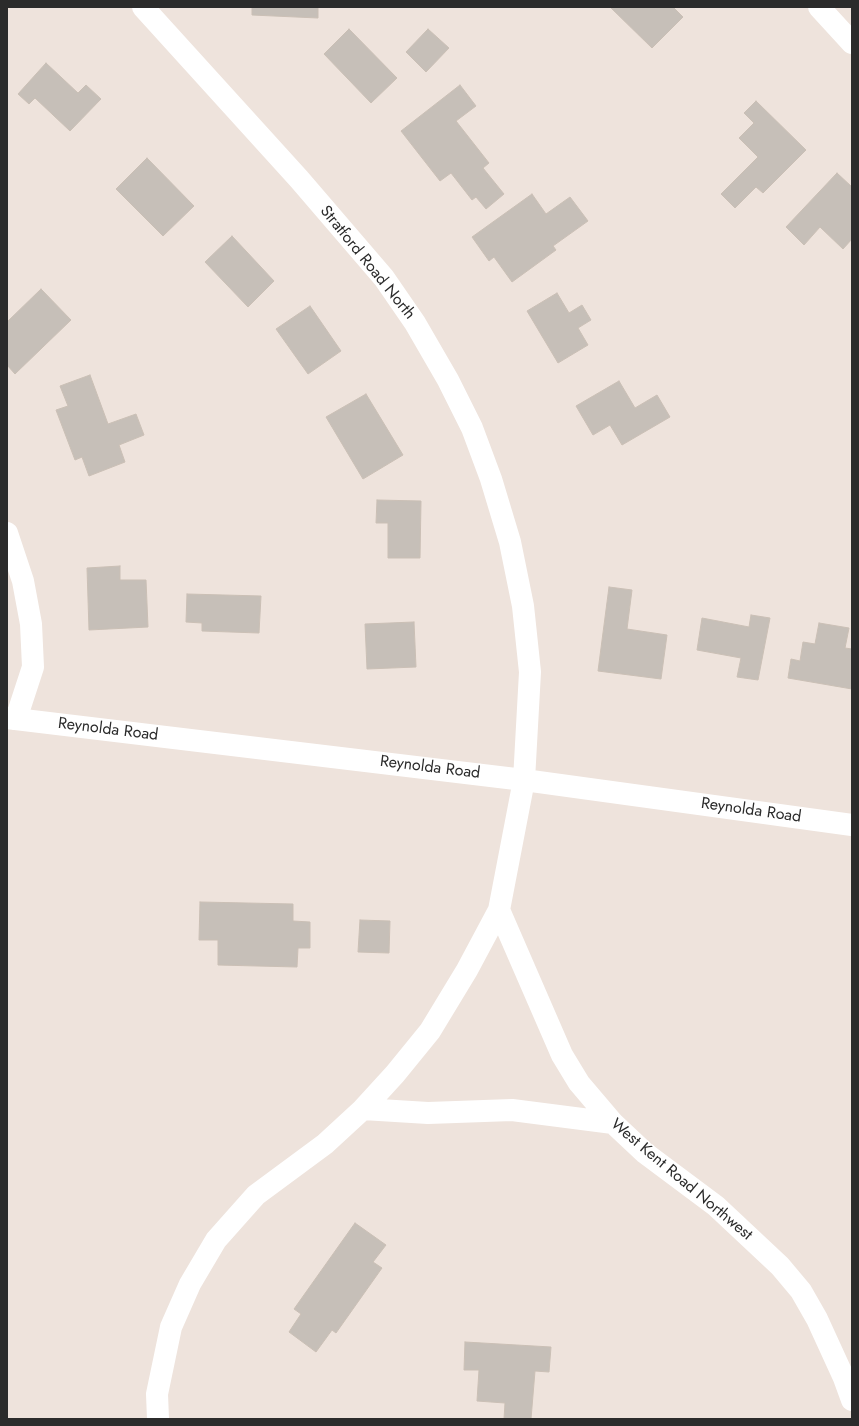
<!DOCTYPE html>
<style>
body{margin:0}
#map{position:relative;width:859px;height:1426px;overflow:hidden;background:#eee3dc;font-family:Jost,sans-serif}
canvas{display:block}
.frame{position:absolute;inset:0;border:8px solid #2b2b2b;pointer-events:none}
</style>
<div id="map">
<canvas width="859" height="1426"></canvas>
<div class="frame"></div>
</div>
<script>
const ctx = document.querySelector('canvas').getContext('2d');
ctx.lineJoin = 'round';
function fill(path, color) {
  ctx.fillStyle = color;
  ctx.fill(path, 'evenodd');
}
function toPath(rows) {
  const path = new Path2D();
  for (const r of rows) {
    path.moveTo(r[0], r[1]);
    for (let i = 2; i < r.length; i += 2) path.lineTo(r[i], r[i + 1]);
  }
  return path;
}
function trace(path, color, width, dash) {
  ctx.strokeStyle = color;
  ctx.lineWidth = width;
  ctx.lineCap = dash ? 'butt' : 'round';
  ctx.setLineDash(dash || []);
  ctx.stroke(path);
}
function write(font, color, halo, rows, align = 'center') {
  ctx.font = font + ' Jost,sans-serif';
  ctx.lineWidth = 3;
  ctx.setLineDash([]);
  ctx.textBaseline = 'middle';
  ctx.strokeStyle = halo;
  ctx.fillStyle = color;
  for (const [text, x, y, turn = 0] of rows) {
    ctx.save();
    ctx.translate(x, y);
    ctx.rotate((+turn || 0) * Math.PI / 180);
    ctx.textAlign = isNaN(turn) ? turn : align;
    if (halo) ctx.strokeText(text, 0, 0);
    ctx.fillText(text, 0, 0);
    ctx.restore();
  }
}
const building = toPath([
 [252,7,318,7,318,18,252,15,252,7],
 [610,7,673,7,683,17,652,48,610,7],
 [349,29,397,78,371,103,324,54,349,29],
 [428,29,449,48,426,72,406,52,428,29],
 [46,63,78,93,86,85,101,99,70,131,35,98,29,104,18,94,46,63],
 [460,85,476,106,456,121,489,163,483,168,504,194,486,209,476,197,472,200,451,173,440,181,401,131,460,85],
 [756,101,806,150,763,193,756,187,735,208,721,194,758,157,739,138,754,123,744,113,756,101],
 [147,158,194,206,163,236,116,189,147,158],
 [837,173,852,187,852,239,843,249,820,227,804,245,786,227,837,173],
 [532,194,546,214,570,197,588,221,553,246,556,250,512,282,494,257,489,261,472,237,532,194],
 [232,236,274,281,248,307,205,262,232,236],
 [41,289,71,320,15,374,7,365,7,322,41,289],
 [557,293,569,313,582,305,591,320,578,328,588,345,558,363,527,311,557,293],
 [310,306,341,351,308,374,276,329,310,306],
 [90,375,108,424,136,414,144,435,119,445,125,462,89,476,82,457,75,460,56,410,68,406,60,386,90,375],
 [619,381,635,408,657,395,670,417,622,445,610,425,593,435,576,406,619,381],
 [366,394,403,455,363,479,326,417,366,394],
 [377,500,421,501,420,558,388,558,388,523,376,523,377,500],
 [120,566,120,580,146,580,148,627,89,630,87,568,120,566],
 [609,587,632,590,627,629,667,635,661,679,598,671,609,587],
 [187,594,261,596,259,633,202,631,202,623,186,622,187,594],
 [751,615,770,618,758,680,737,677,741,658,697,650,702,618,749,627,751,615],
 [414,622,416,667,367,669,365,624,414,622],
 [819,623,849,628,845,648,852,649,852,689,788,678,791,659,800,661,803,642,815,644,819,623],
 [200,902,293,904,293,921,310,922,310,948,298,948,297,967,218,965,218,940,199,940,200,902],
 [360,920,390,921,389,953,358,952,360,920],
 [355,1223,386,1245,373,1262,382,1268,336,1333,332,1330,316,1352,289,1332,301,1314,294,1309,355,1223],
 [465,1342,551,1347,549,1372,535,1371,531,1419,504,1419,505,1403,477,1401,479,1370,464,1370,465,1342]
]);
fill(building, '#c6bfb8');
trace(building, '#cabfb5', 1);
trace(toPath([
 [819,7,852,43],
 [7,533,23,581,31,624,33,667,16,719],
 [499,910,562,1055,579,1083,613,1123,645,1153,716,1206,780,1266,801,1291,817,1319,844,1378,852,1400],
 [363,1109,395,1074,430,1031,467,970,499,910,524,780],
 [158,1419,157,1394,171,1327,190,1284,216,1240,256,1195,325,1144,363,1109,428,1113,512,1110,613,1123]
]), '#fff', 22);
trace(toPath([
 [143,7,299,179,384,278,415,323,448,380,472,428,491,479,510,542,523,606,530,672,524,780],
 [7,718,524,780,852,825]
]), '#fff', 22);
write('16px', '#2b2b2b', '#fff', [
 ["Stratford Road North",367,263,51],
 ["Reynolda Road",108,730,7],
 ["Reynolda Road",430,768,7],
 ["Reynolda Road",751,811,8],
 ["West Kent Road Northwest",681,1180,40]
]);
</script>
